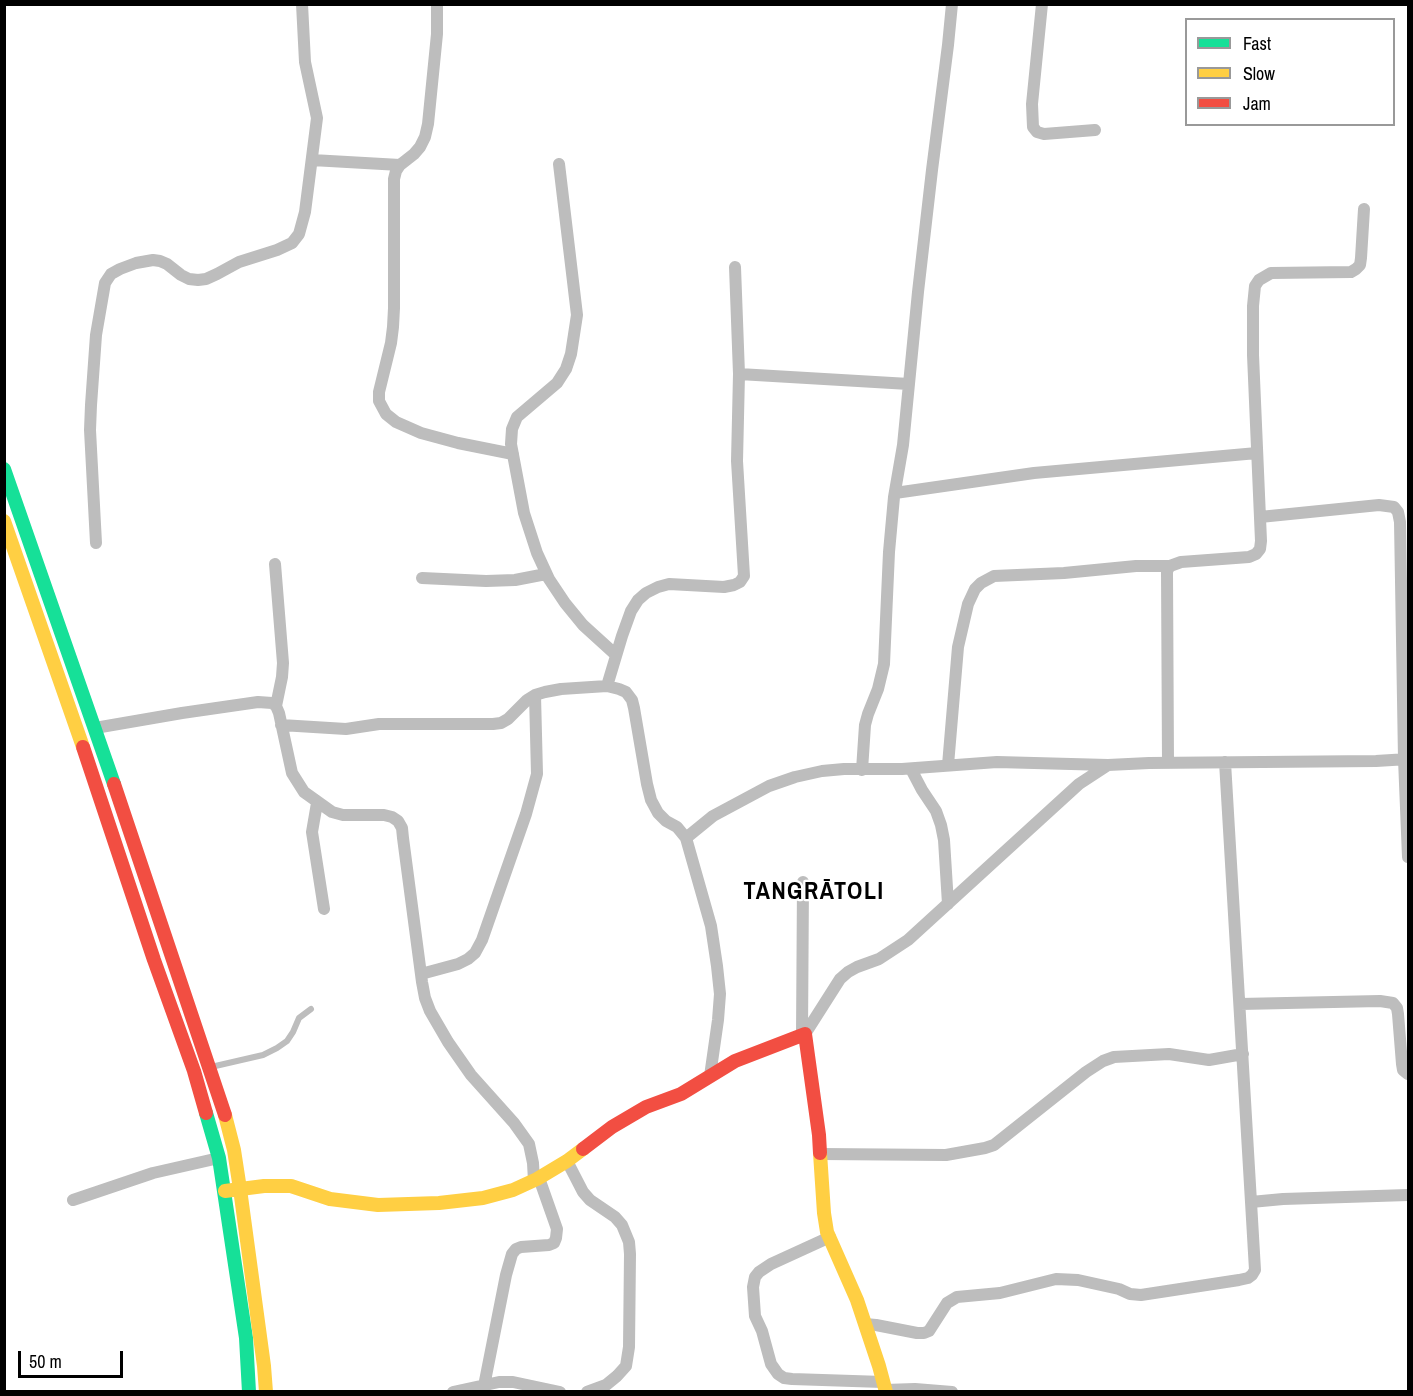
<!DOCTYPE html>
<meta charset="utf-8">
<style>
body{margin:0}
#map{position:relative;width:1413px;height:1396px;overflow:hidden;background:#fff;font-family:"Archivo Narrow",sans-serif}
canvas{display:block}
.frame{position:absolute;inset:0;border:6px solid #000;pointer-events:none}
.legend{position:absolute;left:1185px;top:18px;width:210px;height:108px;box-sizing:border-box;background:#fff;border:2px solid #999;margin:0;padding:8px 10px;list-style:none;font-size:18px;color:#000}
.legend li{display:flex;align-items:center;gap:12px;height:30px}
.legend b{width:30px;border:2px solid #999}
.scale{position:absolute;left:18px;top:1351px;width:105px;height:27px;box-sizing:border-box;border:3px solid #000;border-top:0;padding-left:8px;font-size:18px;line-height:21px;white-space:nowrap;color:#000;-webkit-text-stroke:4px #fff;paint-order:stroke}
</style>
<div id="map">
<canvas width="1413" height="1396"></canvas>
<div class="frame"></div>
<ul class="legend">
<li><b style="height:8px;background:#16e098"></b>Fast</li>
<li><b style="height:8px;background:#ffcf43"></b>Slow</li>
<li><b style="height:8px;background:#f24e42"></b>Jam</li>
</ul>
<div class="scale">50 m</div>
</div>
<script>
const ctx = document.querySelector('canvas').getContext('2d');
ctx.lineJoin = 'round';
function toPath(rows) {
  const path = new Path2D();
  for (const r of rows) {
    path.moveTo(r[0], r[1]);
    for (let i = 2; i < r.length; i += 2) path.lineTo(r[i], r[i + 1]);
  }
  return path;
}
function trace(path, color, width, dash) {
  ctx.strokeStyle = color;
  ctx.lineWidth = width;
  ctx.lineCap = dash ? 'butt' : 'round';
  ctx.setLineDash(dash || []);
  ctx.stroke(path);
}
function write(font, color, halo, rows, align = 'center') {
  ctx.font = font + ' "Archivo Narrow",sans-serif';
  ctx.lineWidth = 4.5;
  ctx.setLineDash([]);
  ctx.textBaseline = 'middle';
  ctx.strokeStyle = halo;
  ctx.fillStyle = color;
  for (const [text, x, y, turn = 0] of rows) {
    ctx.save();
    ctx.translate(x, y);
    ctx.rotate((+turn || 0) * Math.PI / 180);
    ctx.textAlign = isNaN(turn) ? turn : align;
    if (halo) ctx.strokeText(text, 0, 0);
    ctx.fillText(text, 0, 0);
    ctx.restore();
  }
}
trace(toPath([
 [211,1067,263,1055,277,1048,287,1041,293,1032,299,1018,311,1009]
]), '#bdbdbd', 6);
trace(toPath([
 [437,4,437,34,428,124,425,137,420,147,414,154,400,165,396,171,394,179,394,308,393,327,391,343,379,392,379,401,386,414,396,422,421,433,458,443,513,454],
 [1042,4,1032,104,1033,127,1037,132,1044,134,1095,130],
 [312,160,400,165],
 [559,164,577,315,571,354,566,369,557,383,517,417,512,429,511,444,524,513,537,553,549,579,565,603,583,625,616,655],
 [739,374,909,384],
 [895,493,1034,473,1257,453],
 [1260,517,1379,505,1394,507,1398,512,1400,522,1404,759,1408,857],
 [96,543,90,430,91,405,96,335,105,283,111,274,120,269,136,263,153,260,160,261,167,264,181,275,189,279,198,280,206,279,217,274,239,262,277,250,292,243,299,234,305,212,317,118,305,62,302,4],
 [275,564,283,663,282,677,276,706],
 [422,578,486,581,515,580,546,574],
 [607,686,622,636,631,611,638,600,646,593,658,587,669,584,724,587,734,585,740,582,744,576,737,461,739,374,735,267],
 [281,725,346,729,379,724,493,724,501,723,508,719,527,700,535,695,545,692,561,689,607,686,619,689,626,692,632,700,634,708,647,784,651,800,658,813,666,821,677,827,686,838,711,926,717,966,720,994,718,1020,710,1076],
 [95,728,182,713,258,702,272,703,276,706,279,713,292,773,304,792,332,812,343,815,384,815,392,817,398,821,402,828,403,838,422,982,425,998,430,1011,448,1042,471,1075,514,1123,529,1144,533,1163,534,1181],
 [1168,763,1167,571,1170,566,1181,562,1249,557,1256,554,1260,549,1261,541,1253,355,1253,306,1255,286,1259,280,1271,273,1351,272,1356,269,1360,265,1361,258,1364,209],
 [948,765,958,647,968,604,975,589,981,583,994,576,1064,573,1136,566,1170,566],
 [911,769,922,790,936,811,941,825,944,840,948,904],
 [862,770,865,725,868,714,878,689,884,664,889,552,894,497,903,445,918,292,932,170,948,45,952,4],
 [317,803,312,832,324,909],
 [686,838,713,816,769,786,795,777,822,771,844,769,902,769,997,762,1108,765],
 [421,974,458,964,468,959,475,953,482,940,526,814,537,774,535,695],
 [1240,1004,1380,1001,1393,1003,1397,1008,1398,1014,1402,1064,1403,1070,1408,1074],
 [805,1034,840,979,848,972,857,967,879,959,908,940,1079,784,1108,765,1149,763,1376,761,1408,759],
 [802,1035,803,882],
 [821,1154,946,1155,985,1148,994,1145,1086,1072,1103,1061,1114,1057,1169,1054,1209,1060,1243,1054],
 [567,1161,583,1192,590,1200,615,1217,622,1225,629,1242,630,1254,629,1347,626,1366,617,1376,606,1385,587,1392],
 [73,1200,153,1173,219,1158],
 [1251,1202,1283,1199,1408,1195],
 [830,1237,771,1264,759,1272,755,1277,753,1287,755,1316,762,1331,771,1364,778,1374,784,1378,792,1379,883,1382],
 [865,1324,876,1325,917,1333,924,1333,929,1331,947,1303,957,1297,1000,1293,1056,1279,1078,1280,1119,1289,1130,1294,1141,1295,1239,1280,1248,1278,1252,1275,1255,1270,1251,1202,1225,762],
 [484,1386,506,1275,512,1254,516,1249,521,1247,549,1245,554,1243,556,1238,557,1229,539,1178],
 [885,1390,915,1389,952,1392],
 [453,1392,499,1382,513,1382,560,1392]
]), '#bdbdbd', 12);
trace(toPath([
 [4,469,114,784],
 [206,1113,219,1158,246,1338,249,1392]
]), '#16e098', 14);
trace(toPath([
 [4,521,83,747],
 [225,1115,234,1150,240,1189,264,1366,266,1392],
 [820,1153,824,1213,827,1232,857,1300,879,1366,886,1392],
 [225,1191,264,1186,291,1186,330,1199,378,1205,439,1203,483,1198,513,1190,537,1179,567,1161,583,1149]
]), '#ffcf43', 14);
trace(toPath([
 [83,747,154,960,194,1071,206,1113],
 [114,784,225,1115],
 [583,1149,612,1127,646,1107,681,1094,735,1061,805,1034,819,1135,820,1153]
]), '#f24e42', 14);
ctx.letterSpacing = '1.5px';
write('bold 24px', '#000', '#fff', [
 ["TANGRĀTOLI",814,893]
]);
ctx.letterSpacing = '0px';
</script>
